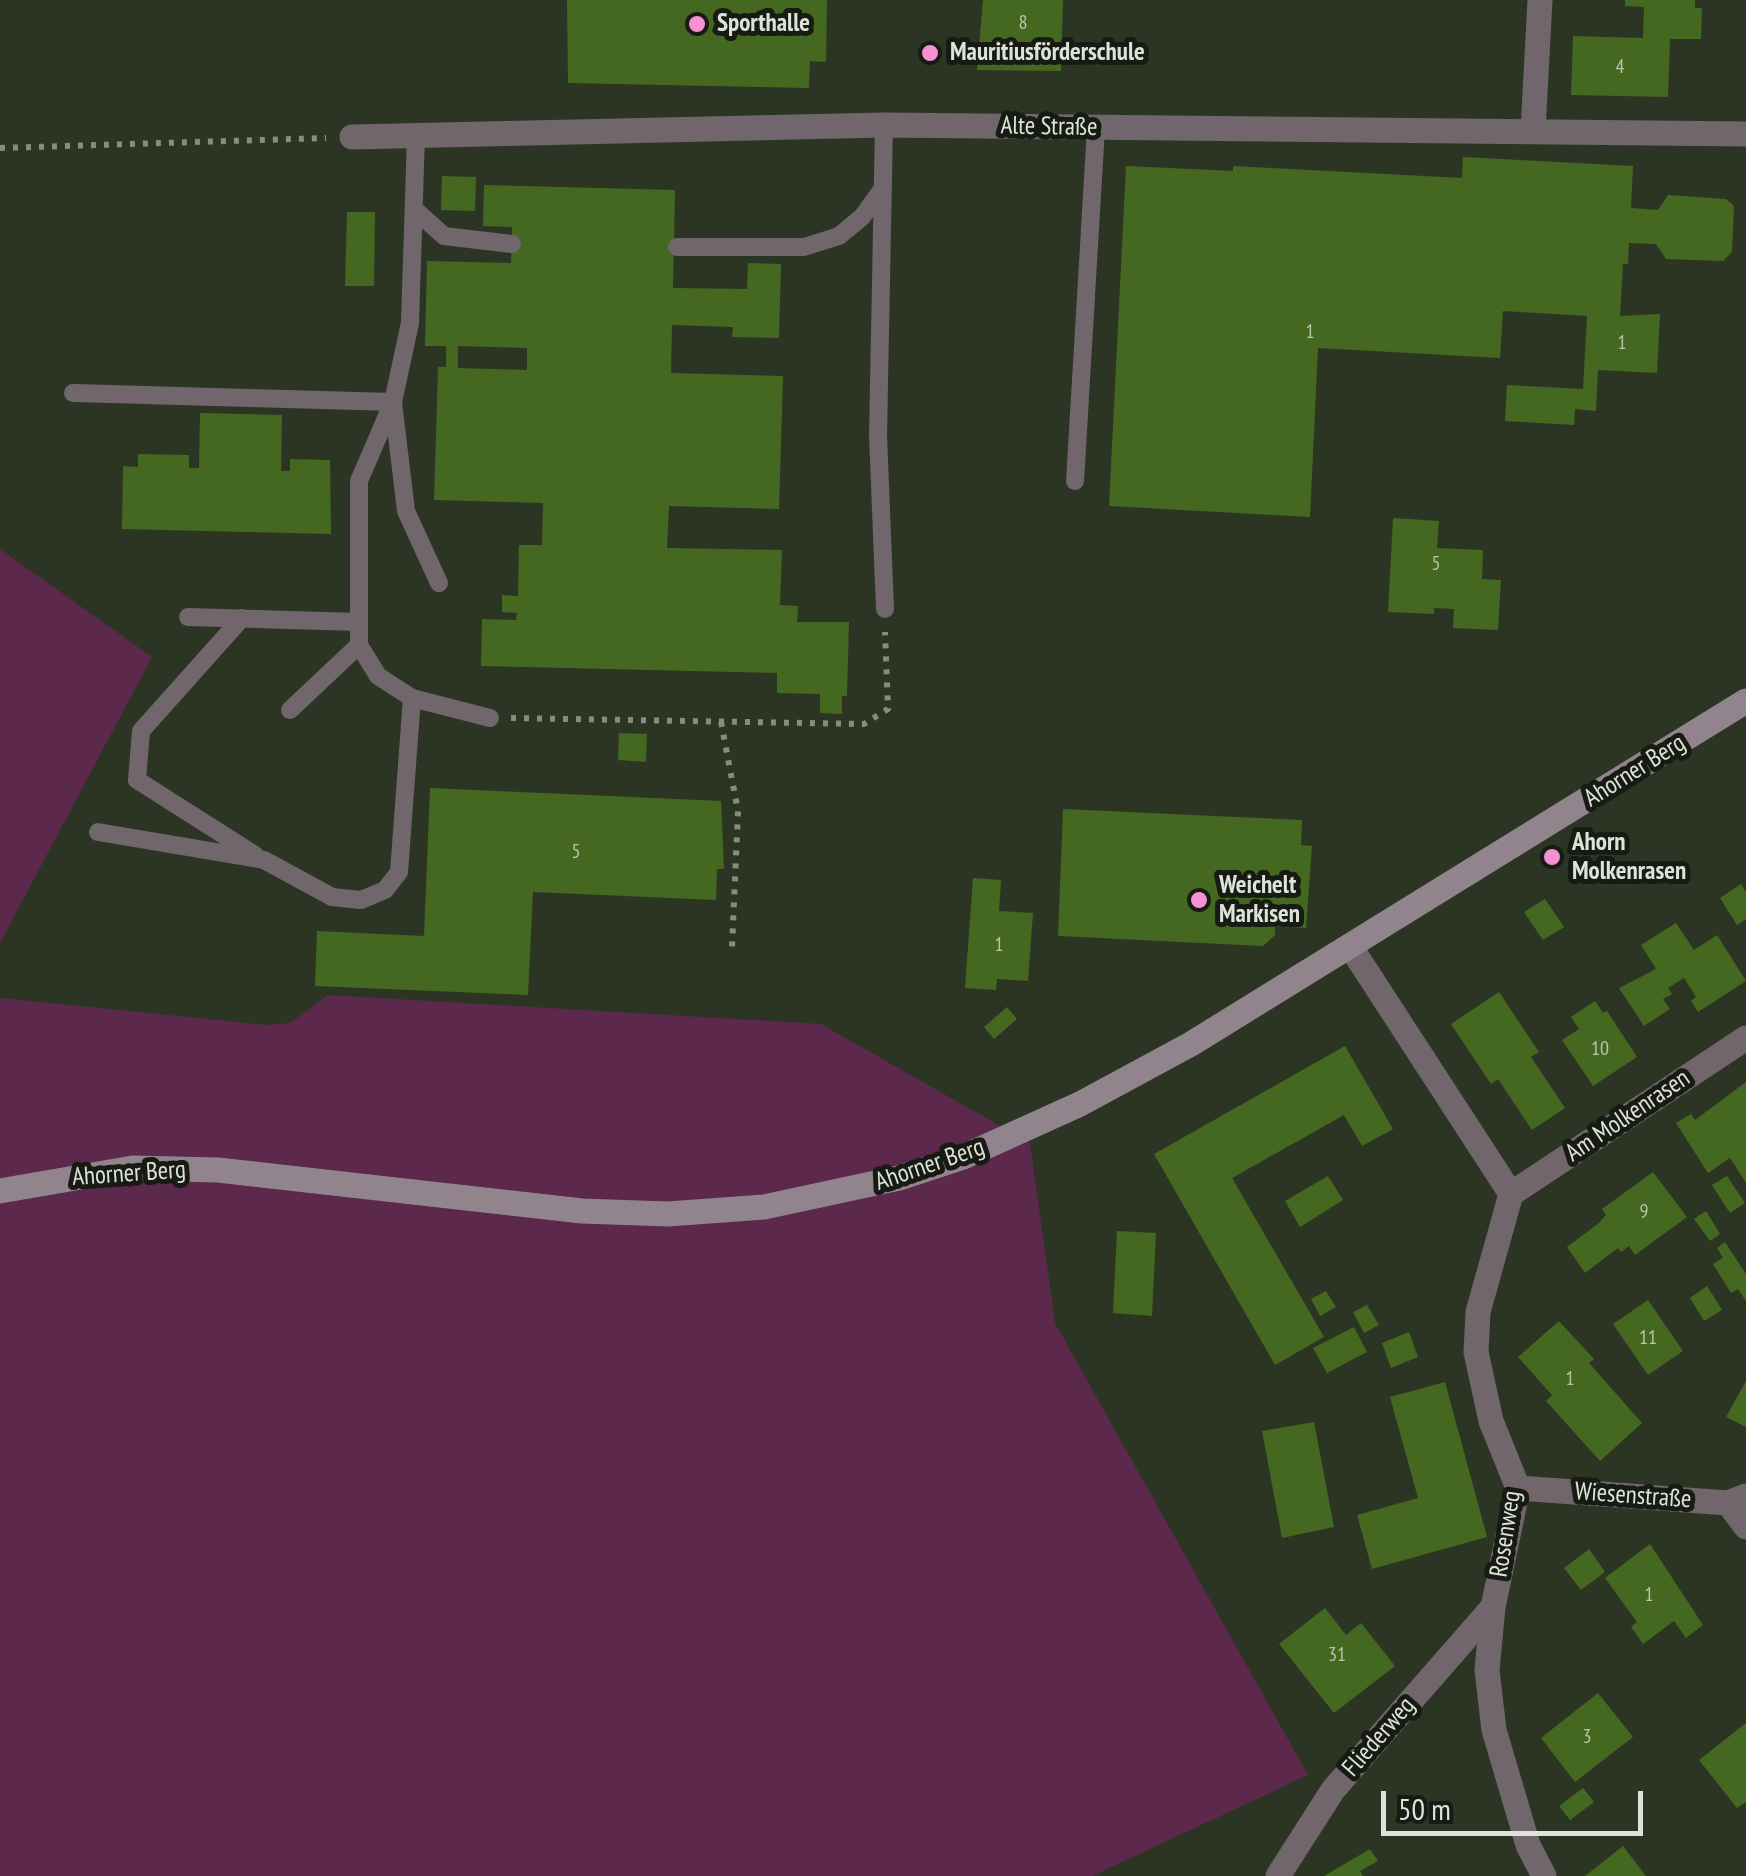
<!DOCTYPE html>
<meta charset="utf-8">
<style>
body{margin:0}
#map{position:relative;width:1746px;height:1876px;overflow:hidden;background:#2c3524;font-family:"PT Sans Narrow",sans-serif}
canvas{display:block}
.scale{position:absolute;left:1381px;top:1791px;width:262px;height:45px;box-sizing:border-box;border:5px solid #dde3d8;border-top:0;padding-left:12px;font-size:30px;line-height:35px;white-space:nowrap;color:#dde3d8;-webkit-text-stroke:8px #171b13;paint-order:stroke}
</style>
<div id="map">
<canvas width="1746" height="1876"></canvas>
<div class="scale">50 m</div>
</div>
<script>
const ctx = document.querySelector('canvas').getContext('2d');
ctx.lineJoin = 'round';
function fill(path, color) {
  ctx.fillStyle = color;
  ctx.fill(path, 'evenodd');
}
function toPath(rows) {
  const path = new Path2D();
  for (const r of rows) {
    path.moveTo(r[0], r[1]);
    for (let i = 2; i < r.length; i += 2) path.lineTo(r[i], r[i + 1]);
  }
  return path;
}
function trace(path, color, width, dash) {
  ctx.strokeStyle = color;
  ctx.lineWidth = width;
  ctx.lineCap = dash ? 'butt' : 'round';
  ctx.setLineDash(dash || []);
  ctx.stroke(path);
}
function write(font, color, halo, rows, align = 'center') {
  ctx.font = font + ' "PT Sans Narrow",sans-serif';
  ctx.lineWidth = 10;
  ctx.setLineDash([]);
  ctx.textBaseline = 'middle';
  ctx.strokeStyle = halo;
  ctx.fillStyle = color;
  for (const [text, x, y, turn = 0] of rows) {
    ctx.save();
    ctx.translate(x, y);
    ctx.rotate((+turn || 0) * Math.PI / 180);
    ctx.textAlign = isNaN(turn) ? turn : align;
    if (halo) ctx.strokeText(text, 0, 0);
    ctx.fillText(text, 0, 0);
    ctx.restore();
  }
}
fill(toPath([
 [0,549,152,657,0,943],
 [328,995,821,1024,1030,1143,1055,1323,1308,1775,1092,1876,0,1876,0,998,267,1025,290,1023]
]), '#5c284c');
fill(toPath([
 [567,0,827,0,826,62,810,61,809,88,568,83],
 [983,0,1063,0,1061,71,977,70],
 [1625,0,1695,0,1695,8,1702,8,1701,39,1670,39,1668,97,1571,95,1573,36,1643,38,1644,7,1625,6],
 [1463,157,1633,166,1631,208,1658,210,1668,195,1726,199,1734,206,1732,252,1723,261,1666,259,1656,244,1629,243,1628,264,1623,264,1620,316,1660,314,1657,373,1598,370,1596,411,1575,409,1574,425,1505,421,1507,385,1583,389,1587,316,1503,311,1500,358,1318,348,1310,517,1109,506,1126,166,1233,171,1233,166,1462,178],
 [442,176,476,177,475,211,441,210],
 [484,185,675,190,673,288,747,289,748,263,781,264,779,338,732,337,733,327,672,325,671,373,783,376,779,509,669,506,667,548,782,550,780,605,798,606,797,622,849,622,847,696,842,696,842,714,820,713,820,694,777,693,777,673,481,666,482,619,516,620,517,613,502,612,502,595,518,596,519,545,542,545,543,503,434,500,438,367,446,367,446,346,425,346,427,261,511,263,512,227,483,226],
 [458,346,527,348,527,370,458,368],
 [347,212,375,212,374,286,345,286],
 [200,413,282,415,281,471,290,471,290,459,330,460,331,534,122,529,123,466,138,467,138,454,189,455,189,468,199,468],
 [1393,518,1439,521,1437,548,1483,550,1482,579,1501,580,1498,630,1453,628,1454,609,1434,608,1434,614,1388,612],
 [619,733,647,734,646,762,618,760],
 [430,788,721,801,724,869,717,869,716,900,533,892,528,995,315,986,317,931,424,936],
 [1063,809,1302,820,1301,845,1312,846,1306,928,1275,926,1275,935,1263,946,1058,936],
 [973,878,1001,880,999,911,1033,913,1028,981,997,979,996,990,965,988],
 [1741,884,1746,892,1746,919,1737,925,1720,898],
 [1545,899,1564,927,1543,940,1524,912],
 [1676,923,1694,950,1717,935,1746,981,1698,1012,1691,1001,1696,997,1684,978,1668,988,1672,994,1663,999,1670,1009,1644,1026,1619,988,1656,969,1641,945],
 [1499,992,1539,1052,1531,1057,1565,1108,1532,1130,1498,1079,1491,1084,1451,1024],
 [1595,1001,1603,1013,1607,1011,1637,1057,1593,1086,1562,1040,1579,1029,1571,1017],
 [1007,1007,1017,1019,994,1039,984,1027],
 [1345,1046,1393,1129,1362,1146,1344,1115,1232,1178,1324,1337,1275,1365,1154,1154],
 [1746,1082,1746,1183,1730,1158,1708,1173,1676,1123,1691,1114,1695,1120],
 [1653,1172,1687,1217,1635,1255,1629,1246,1621,1252,1618,1248,1585,1273,1567,1247,1599,1223,1606,1215,1602,1209],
 [1328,1176,1343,1200,1300,1227,1285,1201],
 [1727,1176,1745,1203,1730,1213,1712,1185],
 [1706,1211,1720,1234,1710,1241,1694,1219],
 [1117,1231,1156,1233,1152,1316,1113,1313],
 [1725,1242,1746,1274,1746,1301,1738,1289,1731,1293,1713,1264,1723,1258,1717,1248],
 [1707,1286,1722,1310,1704,1321,1690,1298],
 [1326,1291,1336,1307,1320,1316,1311,1299],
 [1648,1300,1683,1351,1648,1375,1613,1324],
 [1367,1305,1379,1325,1364,1333,1353,1312],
 [1559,1321,1594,1359,1589,1363,1642,1423,1600,1461,1546,1401,1552,1395,1518,1357],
 [1354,1327,1367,1352,1327,1373,1313,1348],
 [1409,1332,1418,1357,1391,1368,1382,1343],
 [1746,1381,1746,1427,1726,1417],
 [1445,1382,1487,1537,1372,1569,1357,1515,1418,1498,1390,1397],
 [1314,1422,1334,1527,1282,1538,1262,1431],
 [1650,1544,1703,1625,1686,1638,1674,1621,1643,1644,1631,1627,1637,1622,1605,1578],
 [1589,1549,1605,1572,1581,1590,1564,1568],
 [1325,1608,1346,1635,1361,1623,1395,1666,1334,1713,1279,1644],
 [1598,1693,1633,1737,1575,1782,1541,1738],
 [1746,1723,1746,1802,1737,1808,1699,1760],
 [1583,1788,1594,1802,1570,1820,1559,1806],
 [1623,1846,1646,1876,1585,1876],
 [1370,1849,1378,1861,1360,1871,1363,1876,1324,1876]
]), '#456821');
trace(toPath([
 [0,148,326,138],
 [511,718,864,724,888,709,885,632],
 [721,722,738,811,732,947]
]), '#858d7f', 6, [5, 8]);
trace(toPath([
 [884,125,878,436,885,609],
 [415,210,444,236,512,244],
 [677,247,804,247,839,236,862,217,883,188],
 [73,393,393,402,406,511,439,583],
 [1075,481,1096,128],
 [188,617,359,622],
 [242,618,141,731,137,780,255,855],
 [412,698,490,718],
 [290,710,359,645],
 [98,832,264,860,332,897,361,900,385,890,399,872,412,698,378,676,359,645,359,481,393,402,410,323,416,135]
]), '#70666c', 18);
trace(toPath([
 [1533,131,1540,0],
 [352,137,884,125,1746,134],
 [1350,946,1511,1194],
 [1511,1194,1478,1312,1476,1352,1491,1421,1518,1488,1493,1607,1487,1670,1494,1730,1528,1845,1544,1876],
 [1511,1194,1746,1038],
 [1518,1488,1728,1503,1746,1496],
 [1728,1503,1746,1527],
 [1278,1876,1333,1790,1493,1607]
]), '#70666c', 25);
trace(toPath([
 [0,1191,133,1168,218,1170,582,1211,668,1214,764,1207,899,1178,963,1157,1080,1104,1191,1044,1746,701]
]), '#92848c', 25);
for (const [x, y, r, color] of [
 [697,24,10,"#f591d3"],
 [930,53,10,"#f591d3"],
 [1552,857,10,"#f591d3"],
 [1199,900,10,"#f591d3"]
]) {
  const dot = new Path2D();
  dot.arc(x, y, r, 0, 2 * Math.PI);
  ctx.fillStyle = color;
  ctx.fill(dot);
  trace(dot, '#171b13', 4);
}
write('20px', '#b7c4aa', null, [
 ["8",1023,23],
 ["4",1620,67],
 ["1",1310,332],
 ["1",1622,343],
 ["5",1436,564],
 ["5",576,852],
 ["1",999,945],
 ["10",1600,1049],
 ["9",1644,1212],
 ["11",1648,1338],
 ["1",1570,1379],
 ["1",1649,1595],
 ["31",1337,1655],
 ["3",1587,1737]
]);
write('bold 25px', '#dde3d8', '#171b13', [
 ["Sporthalle",717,24],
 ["Mauritiusförderschule",950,53],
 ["Ahorn",1572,843],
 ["Molkenrasen",1572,872],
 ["Weichelt",1219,886],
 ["Markisen",1219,915]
], 'left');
write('25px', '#dde3d8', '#171b13', [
 ["Alte Straße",1049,127,1],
 ["Ahorner Berg",1635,771,-32],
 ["Am Molkenrasen",1628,1116,-34],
 ["Ahorner Berg",930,1165,-19],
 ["Ahorner Berg",129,1174,-4],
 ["Wiesenstraße",1633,1496,4],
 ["Rosenweg",1506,1534,-81],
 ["Fliederweg",1379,1737,-49]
]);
</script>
